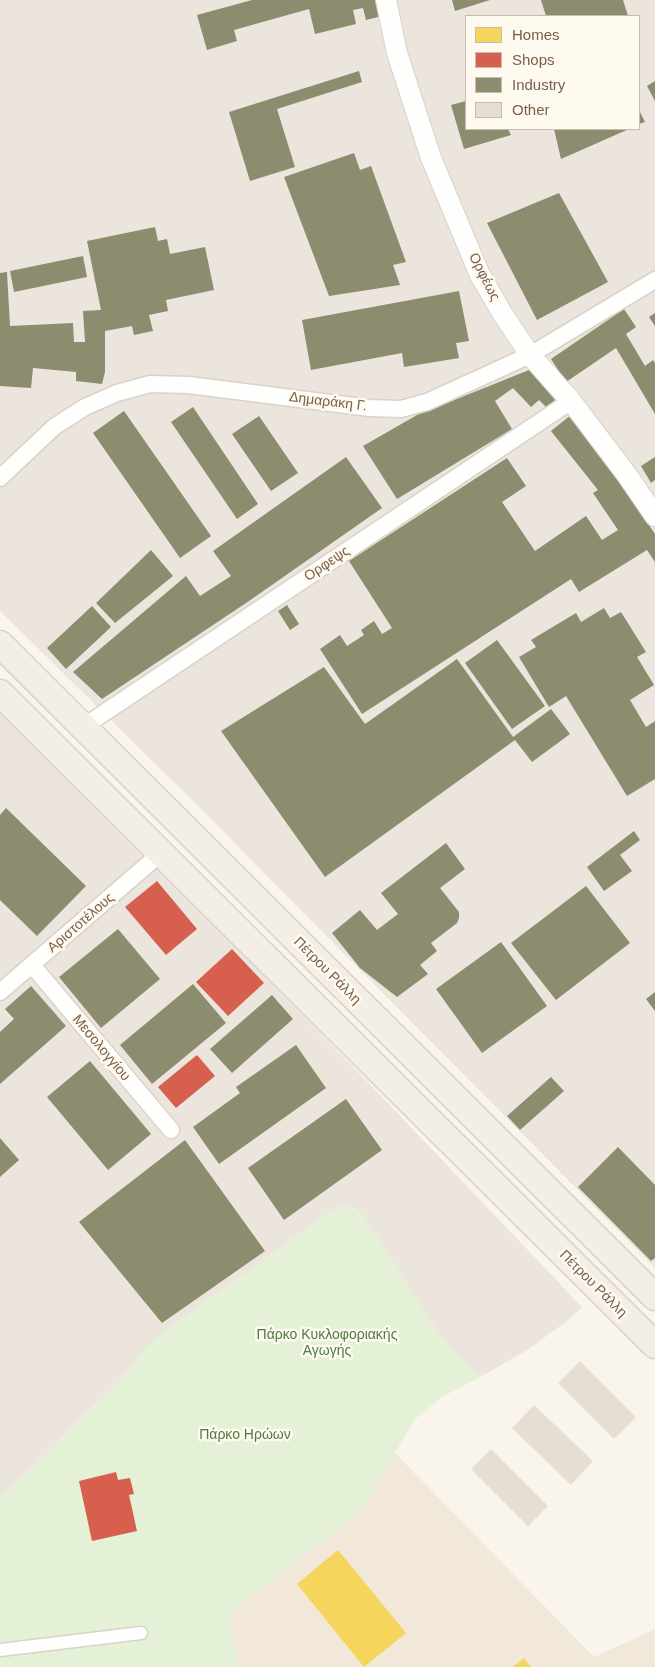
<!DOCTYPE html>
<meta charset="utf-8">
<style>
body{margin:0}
#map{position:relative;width:655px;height:1667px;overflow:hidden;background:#f9f5ed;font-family:Helvetica,sans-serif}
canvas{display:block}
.legend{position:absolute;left:465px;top:15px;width:175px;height:115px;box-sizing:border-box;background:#fffaf0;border:1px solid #cabbad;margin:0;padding:6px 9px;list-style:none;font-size:15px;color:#7b5d49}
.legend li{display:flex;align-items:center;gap:10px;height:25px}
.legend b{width:25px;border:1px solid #cabbad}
</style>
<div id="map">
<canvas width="655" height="1667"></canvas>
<ul class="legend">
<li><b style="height:14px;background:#f6d55c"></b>Homes</li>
<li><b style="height:14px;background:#d6604d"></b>Shops</li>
<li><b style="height:14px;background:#8c8c6e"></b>Industry</li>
<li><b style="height:14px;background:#e6ddd3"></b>Other</li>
</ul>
</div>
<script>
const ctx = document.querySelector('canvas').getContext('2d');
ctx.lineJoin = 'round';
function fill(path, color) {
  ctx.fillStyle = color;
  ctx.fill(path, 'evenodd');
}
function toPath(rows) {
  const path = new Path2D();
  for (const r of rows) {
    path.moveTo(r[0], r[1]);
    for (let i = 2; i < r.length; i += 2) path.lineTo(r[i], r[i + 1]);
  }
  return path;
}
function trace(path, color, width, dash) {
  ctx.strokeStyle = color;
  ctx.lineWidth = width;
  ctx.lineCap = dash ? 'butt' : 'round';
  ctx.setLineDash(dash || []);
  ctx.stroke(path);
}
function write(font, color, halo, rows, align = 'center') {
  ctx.font = font + ' Helvetica,sans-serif';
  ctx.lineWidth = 5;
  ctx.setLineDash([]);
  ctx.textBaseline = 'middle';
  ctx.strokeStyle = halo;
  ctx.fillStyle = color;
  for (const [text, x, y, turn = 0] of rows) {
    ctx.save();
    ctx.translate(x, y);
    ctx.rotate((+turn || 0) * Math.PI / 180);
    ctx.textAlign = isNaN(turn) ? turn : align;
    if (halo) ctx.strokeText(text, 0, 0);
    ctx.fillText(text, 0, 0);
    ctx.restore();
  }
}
fill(toPath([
 [395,1453,594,1657,655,1629,655,1667,238,1667,231,1626,231,1617,234,1610,247,1597,328,1538,358,1512,363,1507]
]), '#f2e8da');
fill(toPath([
 [0,0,655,0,655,1268,199,807,0,611],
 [466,16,639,16,639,129,466,129],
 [0,709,364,1078,582,1307,567,1321,526,1351,480,1377,450,1347,438,1333,363,1215,355,1209,342,1206,330,1212,166,1330,138,1357,120,1381,75,1424,46,1455,0,1496]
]), '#ece5dd');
fill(toPath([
 [342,1206,355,1209,363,1215,438,1333,450,1347,480,1377,442,1397,415,1419,363,1507,358,1512,328,1538,238,1606,231,1617,231,1626,238,1667,0,1667,0,1496,46,1455,75,1424,120,1381,146,1347,166,1330,330,1212]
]), '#e4f1d6');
fill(toPath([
 [338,1550,406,1633,364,1667,297,1584],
 [524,1658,531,1667,513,1667]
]), '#f6d55c');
fill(toPath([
 [157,881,197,929,166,955,125,907],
 [232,949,264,983,228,1016,196,982],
 [197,1055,215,1076,176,1108,158,1087],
 [116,1472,118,1480,130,1478,134,1494,129,1495,137,1531,92,1541,79,1481]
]), '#d6604d');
fill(toPath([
 [252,0,383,0,386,15,366,20,363,8,353,10,356,24,315,34,309,9,234,30,237,41,207,50,197,15],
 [452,0,490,0,455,11],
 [541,0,623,0,628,16,546,16],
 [359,71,362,82,277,109,295,167,250,181,229,112],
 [655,81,655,101,647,86],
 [466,101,466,129,508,129,511,135,464,149,451,105],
 [639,110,645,122,639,124],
 [554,129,629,129,561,159],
 [354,153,360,170,371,166,406,262,393,265,400,285,329,296,284,177],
 [559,193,608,282,537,320,487,223],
 [155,227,158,241,167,239,170,254,205,247,214,290,166,300,168,311,149,315,153,331,134,335,132,326,105,331,105,372,102,384,76,381,76,372,33,368,31,388,0,386,0,273,7,272,10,326,73,323,74,342,85,342,83,311,101,310,87,241],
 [83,256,87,277,14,292,10,271],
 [459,291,469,341,456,343,459,358,404,367,402,353,311,370,302,320],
 [624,309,636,327,626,334,645,366,653,360,655,363,655,414,616,348,566,382,551,359],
 [655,313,655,326,649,317],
 [529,370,555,400,547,408,539,400,531,407,513,388,495,401,512,429,397,499,363,446,417,415],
 [193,407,258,504,237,519,171,422],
 [124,411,211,536,180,558,93,433],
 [571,415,617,477,655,534,655,562,647,550,579,592,571,579,362,714,320,649,340,635,347,646,364,635,361,630,374,621,382,634,392,628,349,561,507,458,526,486,502,502,535,551,586,516,602,540,618,530,593,493,598,490,551,431],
 [259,416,298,473,271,491,232,434],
 [346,457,382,508,249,601,102,699,73,672,186,576,200,596,231,576,213,551],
 [655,457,655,480,651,483,641,466],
 [151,550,173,576,115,623,96,603],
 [287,605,299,624,290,630,278,611],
 [92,606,111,627,66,669,47,648],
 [604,608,610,618,621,612,646,652,637,657,654,685,630,700,646,727,655,721,655,779,627,796,566,696,549,707,519,657,536,647,531,640,576,613,581,622],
 [497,640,545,706,512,729,465,663],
 [457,659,513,737,551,709,570,734,532,762,515,740,325,877,221,731,324,667,365,724],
 [6,808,86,886,37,936,0,900,0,815],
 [634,831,640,840,620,855,632,871,604,891,587,867],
 [446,843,465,869,440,888,459,912,459,918,457,923,431,943,437,951,420,965,428,974,397,997,360,968,332,933,360,910,377,930,398,914,381,893],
 [586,886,630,943,556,1000,511,943],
 [118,929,160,979,101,1028,59,977],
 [501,942,547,1006,482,1053,436,989],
 [193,984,226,1023,152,1084,120,1045],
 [31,986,66,1026,0,1084,0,1032,14,1019,5,1009],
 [655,992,655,1011,646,999],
 [272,995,293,1019,232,1073,210,1049],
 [296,1045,326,1088,219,1164,193,1127,240,1093,236,1087],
 [90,1061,151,1134,108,1170,47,1097],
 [551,1077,564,1091,520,1130,507,1116],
 [346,1099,382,1150,284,1220,248,1168],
 [0,1138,19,1160,0,1177],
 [185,1140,265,1251,162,1323,79,1222],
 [618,1147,655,1185,655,1258,651,1261,578,1187]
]), '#8c8c6e');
fill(toPath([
 [580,1361,636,1417,614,1439,558,1383],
 [534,1405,593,1461,571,1485,512,1428],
 [491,1449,548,1506,528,1526,471,1469]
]), '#e6ddd3');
const pedestrian = toPath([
 [0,1650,141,1633]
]);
const minor = toPath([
 [0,478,54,427,85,407,117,393,150,384,189,385,370,408,401,409,427,402,530,355,655,280],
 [83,727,571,401],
 [32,965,171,1130],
 [0,992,161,853]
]);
const tertiary = toPath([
 [386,0,397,53,431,158,479,273,502,313,530,355,571,401,627,475,655,516]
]);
const primary = toPath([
 [0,644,655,1297],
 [0,693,655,1345]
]);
trace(pedestrian, '#d9d2cb', 15);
trace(minor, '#d9d2cb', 19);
trace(tertiary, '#d9d2cb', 22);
trace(primary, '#dad1ca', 29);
trace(pedestrian, '#fefefc', 12);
trace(minor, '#fefefc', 16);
trace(tertiary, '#fefefc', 20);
trace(primary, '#f3efe6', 26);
write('14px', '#7b5d49', '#fffaf0', [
 ["Ορφέως",484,277,63],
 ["Δημαράκη Γ.",328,402,7],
 ["Ορφεψς",327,564,-34],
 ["Αριστοτέλους",81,923,-41],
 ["Πέτρου Ράλλη",327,971,45],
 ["Μεσολογγίου",101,1048,50],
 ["Πέτρου Ράλλη",593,1284,45]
]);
write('14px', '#4c7b3d', '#fffaf0', [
 ["Πάρκο Κυκλοφοριακής",327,1335],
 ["Αγωγής",327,1351],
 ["Πάρκο Ηρώων",245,1435]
]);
</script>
